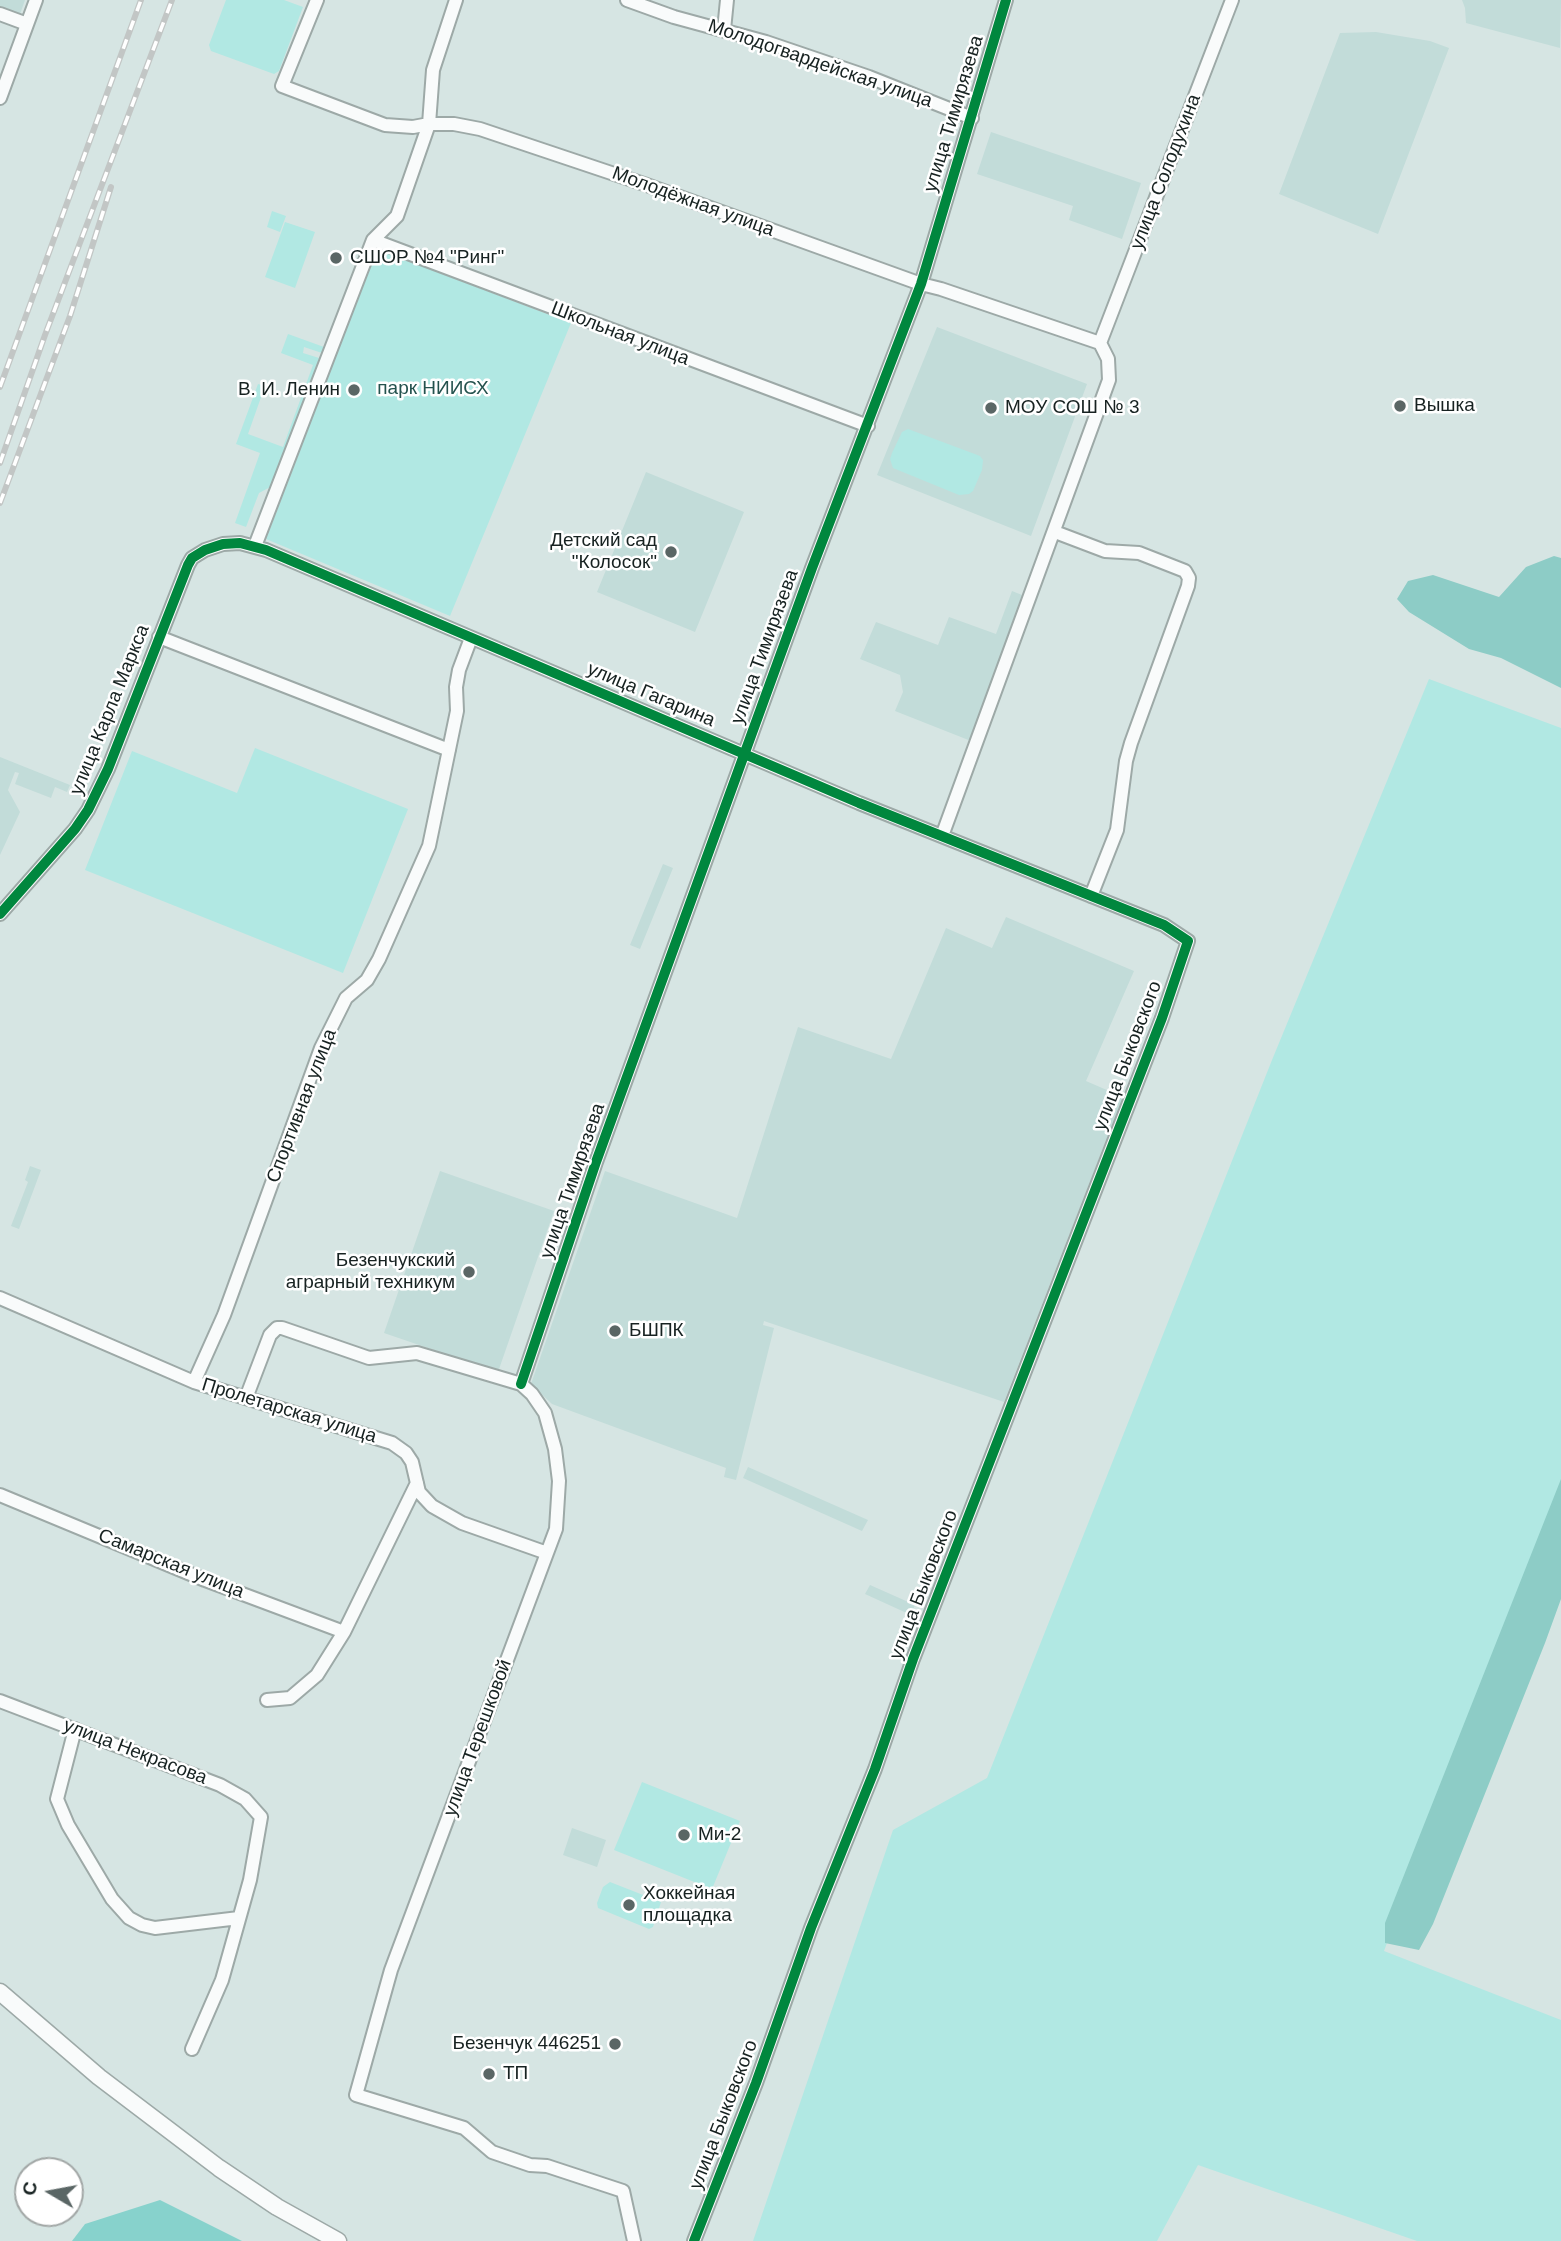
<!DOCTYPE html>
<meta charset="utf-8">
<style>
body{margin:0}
#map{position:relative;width:1561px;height:2241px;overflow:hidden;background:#d6e5e3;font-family:Helvetica,sans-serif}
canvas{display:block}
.north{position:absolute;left:14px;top:2157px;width:70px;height:70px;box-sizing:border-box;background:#fff;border:2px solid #a2a7a6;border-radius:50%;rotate:280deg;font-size:19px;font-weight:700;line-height:28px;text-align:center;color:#172221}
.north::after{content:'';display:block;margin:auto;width:24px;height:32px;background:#5a6665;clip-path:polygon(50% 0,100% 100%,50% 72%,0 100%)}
</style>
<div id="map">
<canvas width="1561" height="2241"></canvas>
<div class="north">С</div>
</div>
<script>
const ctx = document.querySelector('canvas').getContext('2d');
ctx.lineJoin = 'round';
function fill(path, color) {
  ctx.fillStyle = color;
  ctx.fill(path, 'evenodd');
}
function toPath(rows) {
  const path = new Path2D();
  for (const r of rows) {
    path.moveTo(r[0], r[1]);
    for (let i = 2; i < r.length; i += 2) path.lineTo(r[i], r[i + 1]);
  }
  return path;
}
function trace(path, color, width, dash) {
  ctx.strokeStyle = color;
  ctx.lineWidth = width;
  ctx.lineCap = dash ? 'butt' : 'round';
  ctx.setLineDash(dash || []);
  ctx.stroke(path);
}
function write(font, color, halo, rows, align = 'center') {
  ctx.font = font + ' Helvetica,sans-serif';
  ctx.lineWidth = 5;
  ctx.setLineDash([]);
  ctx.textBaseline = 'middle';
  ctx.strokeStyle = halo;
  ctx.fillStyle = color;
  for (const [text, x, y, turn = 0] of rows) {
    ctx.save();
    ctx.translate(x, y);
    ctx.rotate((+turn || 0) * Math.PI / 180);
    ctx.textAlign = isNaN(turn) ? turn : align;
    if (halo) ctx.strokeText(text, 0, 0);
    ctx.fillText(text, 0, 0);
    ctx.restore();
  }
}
fill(toPath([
 [0,0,25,0,19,17,0,10],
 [1462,0,1561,0,1560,48,1466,23,1465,8],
 [1376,32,1430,41,1449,48,1378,234,1279,194,1340,33],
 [991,132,1141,183,1122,239,1069,220,1073,206,977,174],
 [937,327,1087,384,1031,536,877,475],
 [646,472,744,512,695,632,597,592],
 [1012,591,1022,595,1009,631,1014,633,971,741,895,711,903,692,900,675,860,659,876,622,938,645,949,617,996,634],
 [0,757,70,785,67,792,55,787,51,798,15,784,19,773,15,772,8,790,20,812,0,855],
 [663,864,673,868,640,949,630,945],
 [1006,917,1134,971,1086,1081,1123,1097,1004,1402,764,1321,763,1325,774,1328,736,1480,724,1477,726,1468,552,1404,531,1384,605,1171,737,1218,798,1027,891,1059,946,928,992,948],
 [30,1166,41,1170,19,1229,11,1226,28,1182,25,1180],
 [440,1171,554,1211,498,1372,384,1333],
 [748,1467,868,1520,862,1531,743,1478],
 [870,1585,915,1605,911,1615,865,1594],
 [572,1828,606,1840,597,1867,563,1855]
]), '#c2dcd9');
fill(toPath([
 [226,0,284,0,303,7,279,71,274,74,211,51,209,45],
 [272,211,286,216,280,232,267,227],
 [285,222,315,232,295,288,265,277],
 [377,249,571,323,450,616,266,539],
 [288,334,324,347,322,353,304,347,303,353,319,358,274,485,259,493,246,527,235,523,260,453,236,444,258,384,265,386,248,434,283,447,313,365,281,353],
 [908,429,980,456,983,460,982,470,973,491,969,494,959,495,893,468,890,459,892,453,902,432],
 [1429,679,1561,728,1561,1484,1384,1951,1561,2020,1561,2241,1417,2241,1198,2165,1157,2241,753,2241,893,1830,987,1778,1272,1060],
 [255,748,408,809,343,973,85,870,132,751,237,793],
 [642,1782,740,1821,712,1889,614,1850],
 [610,1882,661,1902,653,1927,649,1929,598,1908,597,1903,603,1887]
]), '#b1e8e3');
fill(toPath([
 [1554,556,1561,558,1561,688,1501,658,1469,649,1409,612,1397,599,1408,581,1433,575,1499,597,1526,567],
 [1561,1479,1561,1599,1545,1643,1433,1924,1419,1950,1385,1943,1385,1923]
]), '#8dccc6');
fill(toPath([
 [160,2200,242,2241,72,2241,85,2224]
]), '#87d2cc');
const minor = toPath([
 [317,0,282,86,385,125,413,127,429,124,454,124,480,129,644,184,921,284,941,289,1100,343],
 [627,0,674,17,766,42,869,77,972,118],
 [0,14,27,24],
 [724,30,727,0],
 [0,98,36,0],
 [373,240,868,426],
 [1100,343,1232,0],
 [1055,532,1105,551,1139,553,1185,571,1189,578,1188,586,1131,743,1126,761,1117,830,1091,896],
 [255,546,373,240,397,216,429,124,433,70,456,0],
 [159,637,449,750],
 [942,836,1109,380,1108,359,1100,343],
 [0,914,75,829,88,810,108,769,188,565,192,558,205,550,223,544,240,543,266,550,859,803,1164,925,1188,941,1162,1018,913,1659,875,1769,811,1928,756,2083,694,2241],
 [0,1298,194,1382,392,1443,406,1453,412,1462,419,1492,432,1506,462,1523,547,1553],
 [194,1382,224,1315,321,1048,346,998,367,980,379,959,429,846,457,711,456,687,459,670,471,638],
 [521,1384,596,1162,812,568,921,284,1006,0],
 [246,1398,270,1335,277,1328,282,1328,369,1358,417,1353,521,1384,532,1394,545,1413,555,1449,559,1481,556,1529,391,1970,356,2095,464,2128,492,2152,530,2165,547,2166,623,2191,634,2241],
 [0,1495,205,1580,344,1632],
 [267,1700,290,1698,317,1675,344,1632,417,1483],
 [0,1701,220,1785,245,1799,261,1817,250,1880,222,1980,192,2049],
 [75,1729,57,1799,68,1825,112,1899,129,1918,142,1925,155,1928,239,1918]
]);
const tertiary = toPath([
 [0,1992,99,2077,219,2168,277,2207,338,2241]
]);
trace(minor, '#9da9a7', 16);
trace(tertiary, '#9da9a7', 19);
trace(minor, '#f9fbfb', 12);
trace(tertiary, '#f9fbfb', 16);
const rail = toPath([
 [0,387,141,0],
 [0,463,45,335,172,0],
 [0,503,70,316,111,187]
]);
trace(rail, '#c2c6c5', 6);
trace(rail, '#fff', 3.5, [10]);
trace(toPath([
 [0,914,75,829,88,810,108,769,188,565,192,558,205,550,223,544,240,543,266,550,859,803,1164,925,1188,941,1162,1018,913,1659,875,1769,811,1928,756,2083,694,2241],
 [521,1384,596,1162,812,568,921,284,1006,0]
]), '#00873e', 10);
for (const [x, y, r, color] of [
 [336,258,7,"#5a6665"],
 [354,390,7,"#5a6665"],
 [1400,406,7,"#5a6665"],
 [991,408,7,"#5a6665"],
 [671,552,7,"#5a6665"],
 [469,1272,7,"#5a6665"],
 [615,1331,7,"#5a6665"],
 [684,1835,7,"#5a6665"],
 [629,1905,7,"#5a6665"],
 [615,2044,7,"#5a6665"],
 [489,2074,7,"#5a6665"]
]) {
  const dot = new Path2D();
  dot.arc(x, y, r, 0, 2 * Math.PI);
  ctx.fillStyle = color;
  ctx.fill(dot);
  trace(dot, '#fff', 2.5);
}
write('19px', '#172221', '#fff', [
 ["Молодогвардейская улица",820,64,19],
 ["улица Тимирязева",954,114,-73],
 ["улица Солодухина",1166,172,-69],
 ["Молодёжная улица",693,202,20],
 ["Школьная улица",620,334,21],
 ["улица Тимирязева",765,647,-70],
 ["улица Гагарина",651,695,23],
 ["улица Карла Маркса",110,710,-68],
 ["улица Быковского",1128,1056,-69],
 ["Спортивная улица",302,1106,-69],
 ["улица Тимирязева",573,1181,-71],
 ["Пролетарская улица",289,1411,17],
 ["Самарская улица",171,1564,22],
 ["улица Быковского",924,1585,-69],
 ["улица Терешковой",478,1738,-70],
 ["улица Некрасова",135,1752,21],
 ["улица Быковского",724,2115,-69]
]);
write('19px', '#172221', '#fff', [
 ["СШОР №4 \"Ринг\"",350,258],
 ["В. И. Ленин",340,390,"right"],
 ["Вышка",1414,406],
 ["МОУ СОШ № 3",1005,408],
 ["Детский сад",657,541,"right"],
 ["\"Колосок\"",657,563,"right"],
 ["Безенчукский",455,1261,"right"],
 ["аграрный техникум",455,1283,"right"],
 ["БШПК",629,1331],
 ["Ми-2",698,1835],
 ["Хоккейная",643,1894],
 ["площадка",643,1916],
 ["Безенчук 446251",601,2044,"right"],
 ["ТП",503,2074]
], 'left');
write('19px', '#24524e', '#fff', [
 ["парк НИИСХ",433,389]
]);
</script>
